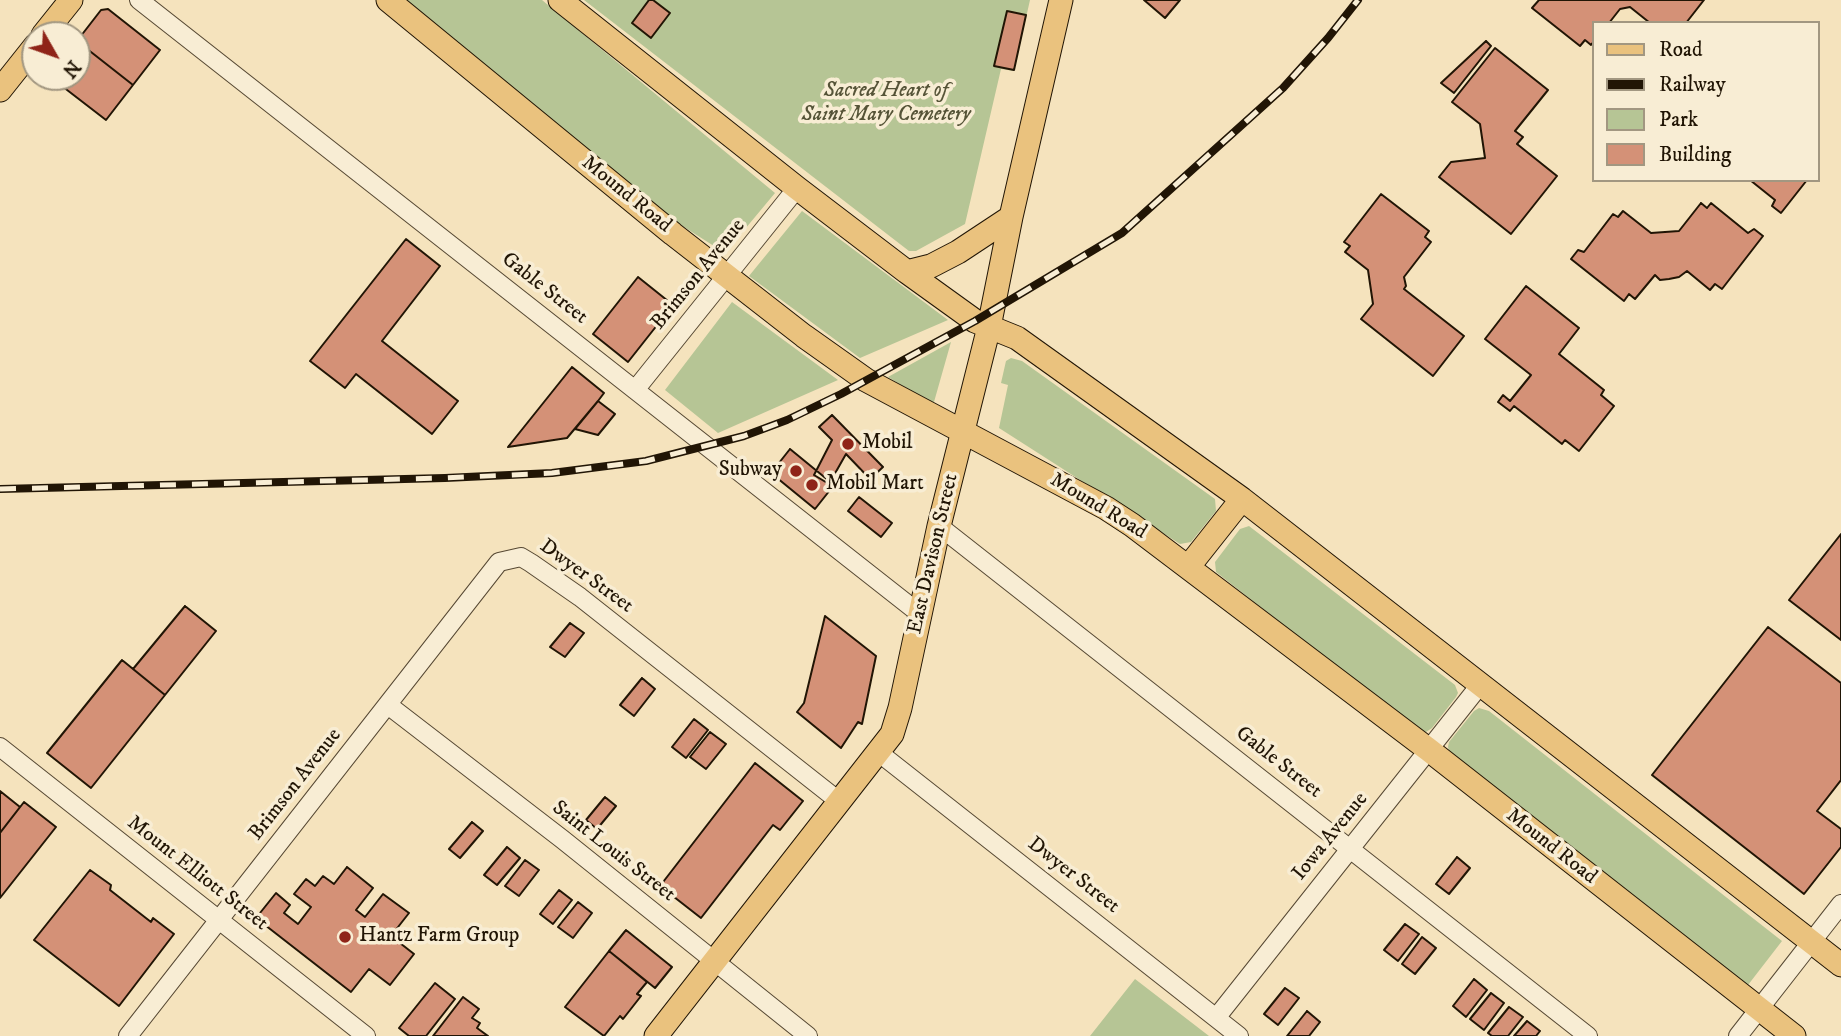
<!DOCTYPE html>
<style>
body{margin:0}
#map{position:relative;width:1841px;height:1036px;overflow:hidden;background:#f5e3bd;font-family:"IM FELL DW Pica",serif}
canvas{display:block}
.legend{position:absolute;left:1592px;top:21px;width:228px;height:161px;box-sizing:border-box;background:#f8edd4;border:2px solid #a29781;margin:0;padding:9px 12px;list-style:none;font-size:21px;color:#211505}
.legend li{display:flex;align-items:center;gap:14px;height:35px}
.legend b{width:35px;border:2px solid #a29781}
.north{position:absolute;left:21px;top:21px;width:70px;height:70px;box-sizing:border-box;background:#f8edd4;border:2px solid #a29781;border-radius:50%;rotate:130deg;font-size:19px;font-weight:700;line-height:28px;text-align:center;color:#211505}
.north::after{content:'';display:block;margin:auto;width:24px;height:32px;background:#8f2418;clip-path:polygon(50% 0,100% 100%,50% 72%,0 100%)}
</style>
<div id="map">
<canvas width="1841" height="1036"></canvas>
<ul class="legend">
<li><b style="height:9px;background:#eac27e"></b>Road</li>
<li><b style="height:9px;background:#211505"></b>Railway</li>
<li><b style="height:19px;background:#b6c595"></b>Park</li>
<li><b style="height:19px;background:#d49177"></b>Building</li>
</ul>
<div class="north">N</div>
</div>
<script>
const ctx = document.querySelector('canvas').getContext('2d');
ctx.lineJoin = 'round';
function fill(path, color) {
  ctx.fillStyle = color;
  ctx.fill(path, 'evenodd');
}
function toPath(rows) {
  const path = new Path2D();
  for (const r of rows) {
    path.moveTo(r[0], r[1]);
    for (let i = 2; i < r.length; i += 2) path.lineTo(r[i], r[i + 1]);
  }
  return path;
}
function trace(path, color, width, dash) {
  ctx.strokeStyle = color;
  ctx.lineWidth = width;
  ctx.lineCap = dash ? 'butt' : 'round';
  ctx.setLineDash(dash || []);
  ctx.stroke(path);
}
function write(font, color, halo, rows, align = 'center') {
  ctx.font = font + ' "IM FELL DW Pica",serif';
  ctx.lineWidth = 7;
  ctx.setLineDash([]);
  ctx.textBaseline = 'middle';
  ctx.strokeStyle = halo;
  ctx.fillStyle = color;
  for (const [text, x, y, turn = 0] of rows) {
    ctx.save();
    ctx.translate(x, y);
    ctx.rotate((+turn || 0) * Math.PI / 180);
    ctx.textAlign = isNaN(turn) ? turn : align;
    if (halo) ctx.strokeText(text, 0, 0);
    ctx.fillText(text, 0, 0);
    ctx.restore();
  }
}
fill(toPath([
 [404,0,542,0,775,193,725,253,665,215],
 [584,0,1030,0,1014,71,1001,69,965,224,916,251,909,251],
 [802,211,948,320,860,358,749,276],
 [732,302,838,380,718,433,665,390],
 [951,342,934,402,927,401,888,377],
 [1011,358,1022,361,1215,499,1216,511,1191,542,1180,544,999,428,1008,385,1001,383,1006,361],
 [1249,526,1455,685,1458,693,1456,697,1432,728,1426,732,1416,729,1216,572,1215,562,1240,529],
 [1479,708,1489,711,1782,941,1748,985,1450,755,1448,747,1449,742,1474,711],
 [1135,979,1209,1036,1090,1036]
]), '#b6c595');
const building = toPath([
 [649,0,653,0,670,13,651,38,632,23,649,0],
 [1144,0,1180,0,1165,18,1144,0],
 [1539,0,1704,0,1686,23,1650,23,1630,7,1620,9,1609,23,1594,23,1594,41,1591,45,1585,40,1580,46,1532,8,1539,0],
 [108,9,160,50,133,85,77,41,101,10,108,9],
 [1007,11,1026,15,1014,70,994,66,1007,11],
 [77,41,133,85,106,120,58,83,62,77,77,77,77,41],
 [1486,41,1491,46,1454,93,1441,83,1486,41],
 [1495,48,1548,90,1515,131,1523,137,1517,144,1557,176,1511,234,1439,177,1451,162,1485,158,1480,124,1452,102,1495,48],
 [1750,180,1807,180,1781,213,1772,206,1775,200,1750,180],
 [1381,194,1429,231,1425,237,1431,242,1404,277,1406,286,1404,289,1464,336,1433,376,1361,319,1373,304,1368,270,1345,252,1350,246,1344,242,1381,194],
 [1701,203,1707,208,1711,203,1748,233,1754,229,1763,236,1722,289,1715,284,1710,290,1687,271,1679,277,1669,279,1660,280,1655,275,1635,299,1629,294,1624,301,1571,259,1578,250,1584,252,1613,214,1618,217,1623,211,1651,233,1679,231,1701,203],
 [406,239,440,266,382,341,458,401,432,434,356,374,345,388,310,361,406,239],
 [638,277,673,305,628,362,593,334,638,277],
 [1526,286,1579,328,1559,354,1604,390,1601,395,1614,406,1579,451,1565,440,1562,444,1514,406,1510,411,1498,402,1503,395,1510,401,1531,375,1485,339,1526,286],
 [572,367,604,393,598,401,567,438,508,447,572,367],
 [598,401,615,414,598,435,575,429,598,401],
 [832,415,883,467,870,479,846,454,829,484,814,475,832,440,819,427,832,415],
 [790,449,834,485,815,509,771,473,790,449],
 [859,497,892,523,881,537,848,511,859,497],
 [1841,534,1841,640,1789,600,1841,534],
 [185,606,216,631,165,695,133,669,185,606],
 [825,616,876,656,862,724,858,722,841,748,797,712,804,703,825,616],
 [570,623,584,633,565,657,550,647,570,623],
 [1768,627,1841,683,1841,780,1817,811,1841,829,1841,847,1804,894,1652,775,1768,627],
 [122,660,165,695,91,788,47,753,122,660],
 [642,678,655,689,634,716,620,705,642,678],
 [694,719,708,730,686,758,672,747,694,719],
 [710,732,726,744,706,769,690,757,710,732],
 [755,763,803,801,780,830,773,825,701,918,660,886,755,763],
 [0,791,20,807,0,833,0,791],
 [605,797,616,806,597,829,586,820,605,797],
 [24,802,56,827,0,898,0,833,24,802],
 [472,822,483,831,460,858,449,849,472,822],
 [507,847,520,858,497,885,484,875,507,847],
 [1457,857,1470,868,1449,894,1436,884,1457,857],
 [525,860,539,870,519,896,505,886,525,860],
 [347,867,373,888,356,910,365,917,383,894,409,913,391,936,414,954,390,985,369,969,351,992,256,918,276,893,290,905,284,913,298,924,311,907,294,894,306,879,315,886,323,876,334,884,347,867],
 [90,870,111,885,110,890,151,922,153,918,174,934,119,1006,34,940,90,870],
 [559,890,572,900,553,924,540,914,559,890],
 [578,902,592,913,573,938,558,927,578,902],
 [1405,924,1419,934,1398,961,1384,950,1405,924],
 [626,930,672,967,655,988,609,951,626,930],
 [1422,937,1436,948,1415,974,1402,964,1422,937],
 [609,951,647,982,637,994,641,996,623,1019,620,1016,604,1036,565,1007,609,951],
 [1474,979,1487,990,1466,1017,1453,1006,1474,979],
 [435,983,455,999,426,1036,409,1036,399,1028,435,983],
 [1285,988,1299,998,1278,1025,1264,1014,1285,988],
 [1491,993,1504,1003,1484,1030,1470,1019,1491,993],
 [463,997,479,1009,472,1018,480,1023,477,1028,488,1036,433,1036,463,997],
 [1509,1007,1523,1017,1508,1036,1492,1036,1488,1033,1509,1007],
 [1307,1011,1320,1022,1309,1036,1287,1036,1307,1011],
 [1527,1021,1540,1031,1536,1036,1514,1036,1527,1021]
]);
fill(building, '#d49177');
trace(building, '#211505', 2);
const minor = toPath([
 [139,0,920,614],
 [635,390,797,188],
 [939,526,1588,1036],
 [388,705,562,839,808,1036],
 [0,747,366,1036],
 [878,752,1239,1036],
 [1216,1018,1480,685],
 [128,1036,499,562,521,557,531,563,580,597,840,802],
 [1738,1036,1841,904]
]);
const major = toPath([
 [388,0,673,234,804,336,866,380,1106,508,1132,525,1429,750,1794,1036],
 [560,0,797,188,907,272,975,321,1017,338,1242,499,1841,965],
 [43,35,71,0],
 [0,90,35,46],
 [907,272,931,266,958,252,1011,217],
 [1189,566,1242,499],
 [656,1036,892,734,900,708,939,526,989,327,1011,217,1061,0]
]);
trace(minor, '#564833', 20);
trace(major, '#211505', 25);
trace(minor, '#f8edd4', 18);
trace(major, '#eac27e', 23);
const rail = toPath([
 [0,489,445,478,552,473,646,461,744,436,787,420,841,394,975,321,1122,233,1283,88,1328,38,1358,0]
]);
trace(rail, '#211505', 8);
trace(rail, '#f8edd4', 5, [16]);
for (const [x, y, r, color] of [
 [848,444,7,"#8f2418"],
 [796,471,7,"#8f2418"],
 [812,485,7,"#8f2418"],
 [345,937,7,"#8f2418"]
]) {
  const dot = new Path2D();
  dot.arc(x, y, r, 0, 2 * Math.PI);
  ctx.fillStyle = color;
  ctx.fill(dot);
  trace(dot, '#f8edd4', 2.5);
}
write('italic 21px', '#555337', '#f8edd4', [
 ["Sacred Heart of",886,92],
 ["Saint Mary Cemetery",886,116]
]);
write('21px', '#211505', '#f8edd4', [
 ["Mound Road",626,195,39],
 ["Brimson Avenue",699,275,-51],
 ["Gable Street",544,289,38],
 ["Mound Road",1098,507,31],
 ["East Davison Street",934,554,-77],
 ["Dwyer Street",586,577,36],
 ["Gable Street",1278,763,38],
 ["Brimson Avenue",296,785,-52],
 ["Iowa Avenue",1331,837,-51],
 ["Mound Road",1551,847,38],
 ["Saint Louis Street",613,852,38],
 ["Mount Elliott Street",197,874,38],
 ["Dwyer Street",1073,876,38]
]);
write('21px', '#211505', '#f8edd4', [
 ["Mobil",862,444],
 ["Subway",782,471,"right"],
 ["Mobil Mart",826,485],
 ["Hantz Farm Group",359,937]
], 'left');
</script>
